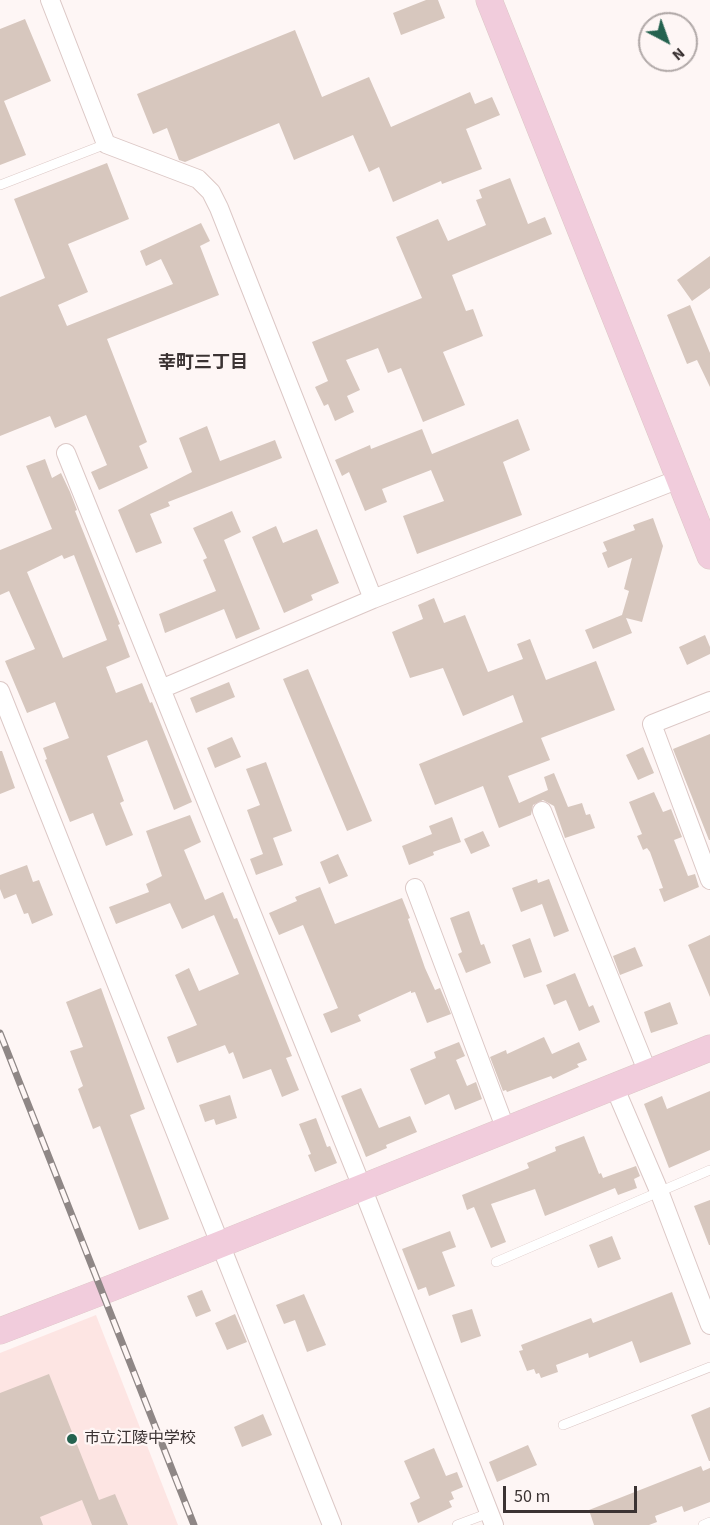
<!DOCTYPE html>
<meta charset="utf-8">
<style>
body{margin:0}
#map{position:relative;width:710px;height:1525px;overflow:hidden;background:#fef6f5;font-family:"Source Sans 3",sans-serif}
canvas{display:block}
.north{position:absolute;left:638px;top:12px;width:60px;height:60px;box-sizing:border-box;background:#fef6f5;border:2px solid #b0a8a7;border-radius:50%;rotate:139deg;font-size:16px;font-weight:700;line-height:24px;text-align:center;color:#3b3333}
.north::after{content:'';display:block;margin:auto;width:21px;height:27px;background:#24624f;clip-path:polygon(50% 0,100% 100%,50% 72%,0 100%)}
.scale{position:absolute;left:503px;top:1486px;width:134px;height:27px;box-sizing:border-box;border:3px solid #3b3333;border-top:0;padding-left:8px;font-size:18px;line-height:21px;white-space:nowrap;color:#3b3333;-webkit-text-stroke:4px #fef6f5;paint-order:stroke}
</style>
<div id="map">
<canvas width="710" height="1525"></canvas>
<div class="north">N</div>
<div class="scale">50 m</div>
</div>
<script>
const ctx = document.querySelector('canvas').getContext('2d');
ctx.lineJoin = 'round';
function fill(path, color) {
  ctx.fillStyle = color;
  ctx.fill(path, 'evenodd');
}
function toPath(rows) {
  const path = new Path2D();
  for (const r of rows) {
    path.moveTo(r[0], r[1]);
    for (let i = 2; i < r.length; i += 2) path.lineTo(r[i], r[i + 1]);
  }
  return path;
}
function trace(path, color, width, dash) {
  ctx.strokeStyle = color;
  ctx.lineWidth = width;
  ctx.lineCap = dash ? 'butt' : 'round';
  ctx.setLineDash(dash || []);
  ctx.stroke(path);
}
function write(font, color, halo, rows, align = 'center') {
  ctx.font = font + ' "Source Sans 3","Noto Sans JP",sans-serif';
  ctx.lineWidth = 4.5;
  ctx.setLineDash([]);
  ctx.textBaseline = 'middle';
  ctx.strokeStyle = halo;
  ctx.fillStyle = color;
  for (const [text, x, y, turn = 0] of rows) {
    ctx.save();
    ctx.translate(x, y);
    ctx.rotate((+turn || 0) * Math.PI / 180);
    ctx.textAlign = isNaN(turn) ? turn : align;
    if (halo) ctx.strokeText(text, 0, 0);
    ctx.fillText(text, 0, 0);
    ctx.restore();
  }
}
fill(toPath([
 [96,1315,178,1525,0,1525,0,1353]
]), '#fde5e3');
fill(toPath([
 [426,0,438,0,445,18,401,35,393,13],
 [25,19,51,81,4,101,26,155,0,165,0,29],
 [295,30,322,97,369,77,391,127,470,92,475,104,492,97,500,115,466,129,482,169,442,184,441,181,393,202,379,167,369,172,353,135,294,160,279,123,185,162,179,160,167,128,153,134,137,94],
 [107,163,129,219,68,244,88,292,58,305,67,326,173,284,161,259,146,266,140,251,201,223,210,241,200,246,219,295,107,339,147,442,139,446,148,468,99,490,91,472,107,465,86,415,55,428,50,416,0,436,0,297,45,278,14,199],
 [510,178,528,224,545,217,552,234,452,275,466,311,473,309,483,336,443,352,465,405,423,422,401,368,388,373,378,348,346,360,360,390,347,396,354,412,335,421,328,404,324,406,315,387,328,381,312,342,422,298,396,237,438,219,448,241,486,225,476,200,482,198,479,190],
 [710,256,710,288,692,301,677,280],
 [690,305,710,353,710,387,697,360,687,364,667,315],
 [518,419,530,450,503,462,522,515,417,554,403,516,444,501,431,470,382,489,387,502,365,511,349,472,342,476,335,460,370,445,371,449,422,429,432,454],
 [207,426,220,461,275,440,282,458,168,502,170,506,150,514,162,543,136,553,118,510,192,472,179,438],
 [45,459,52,478,61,473,70,492,77,510,75,511,120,624,118,625,130,657,106,667,116,693,142,683,150,703,152,702,192,802,174,810,147,740,107,756,124,801,120,803,133,835,106,846,93,813,70,822,45,760,47,759,43,748,69,738,55,702,27,713,5,661,35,649,9,591,0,595,0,550,52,529,26,466],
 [62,555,64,559,74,555,107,640,63,658,27,572],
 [232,511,241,532,224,540,260,629,236,639,224,609,165,633,159,614,216,591,203,560,207,558,193,528],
 [653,518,663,546,642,622,626,618,632,633,593,649,585,630,622,615,629,591,624,589,632,558,608,568,602,553,607,551,603,542,635,530,633,525],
 [276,526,283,543,317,529,339,583,311,595,313,600,284,613,252,537],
 [434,598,444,623,465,615,488,672,523,659,517,644,530,639,546,680,596,661,615,710,541,738,550,760,508,776,519,803,548,790,544,777,554,773,568,807,582,803,586,815,590,814,595,828,565,838,554,806,543,800,533,805,531,815,499,828,483,786,435,805,419,764,523,722,513,695,463,716,443,668,410,678,392,632,423,619,418,605],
 [705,635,710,647,710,654,687,665,679,647],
 [308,669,372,821,347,831,283,679],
 [229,682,235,697,196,713,190,698],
 [710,734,710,840,709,840,673,749],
 [232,737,241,757,215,768,207,748],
 [643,747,654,773,638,780,626,755],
 [0,751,2,751,15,788,0,794],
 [266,762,292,831,273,838,283,865,256,875,250,859,263,854,247,810,260,805,246,769],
 [654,792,663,812,671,809,682,837,674,840,688,876,695,874,699,887,664,902,659,889,663,888,650,852,647,848,643,850,637,836,642,834,629,802],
 [190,815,201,842,184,850,205,900,223,892,234,919,237,918,292,1056,286,1058,299,1090,282,1097,271,1069,243,1079,233,1052,229,1054,225,1045,177,1063,167,1037,197,1025,175,975,189,968,199,991,239,974,214,915,182,929,170,903,116,924,109,907,149,892,146,884,162,876,146,831],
 [452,817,461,842,433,852,434,855,409,865,402,846,432,834,429,826],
 [483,831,490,846,471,854,464,839],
 [338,854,348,876,329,884,320,862],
 [27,865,33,882,39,880,53,915,32,924,28,913,24,914,16,894,4,899,0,889,0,875],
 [537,879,538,883,549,879,569,931,554,937,542,904,521,912,512,888],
 [320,887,335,924,402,898,410,918,408,919,425,968,435,990,440,988,451,1014,427,1023,415,992,411,993,411,991,358,1015,361,1021,331,1033,323,1014,338,1008,303,925,279,935,269,913,297,901,295,897],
 [469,911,481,945,484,944,491,963,466,973,458,954,462,952,450,918],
 [710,935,710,997,688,945],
 [530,938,542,972,524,978,512,945],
 [635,947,643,966,620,975,613,956],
 [575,973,589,1007,593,1005,600,1022,579,1031,566,1000,554,1005,546,985],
 [101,988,145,1109,130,1115,169,1219,139,1230,100,1126,93,1129,78,1089,83,1086,70,1051,83,1047,66,1002],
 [670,1002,678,1024,651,1033,644,1012],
 [544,1037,552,1054,579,1042,587,1060,577,1064,579,1067,553,1079,551,1076,507,1092,506,1090,503,1091,490,1057,506,1050,507,1054],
 [459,1042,465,1056,456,1060,467,1086,476,1082,482,1099,455,1110,449,1094,425,1105,410,1069,436,1058,434,1052],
 [361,1088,379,1128,410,1116,417,1132,386,1145,387,1148,366,1157,341,1096],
 [710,1091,710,1150,669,1168,644,1104,662,1096,667,1109],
 [230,1095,237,1118,216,1125,214,1119,205,1122,199,1105],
 [316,1118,327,1147,330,1146,337,1163,315,1172,308,1155,311,1154,299,1124],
 [584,1136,599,1174,601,1173,603,1178,636,1166,640,1176,634,1179,637,1188,618,1195,615,1188,545,1216,535,1189,491,1204,506,1242,491,1248,474,1207,467,1210,462,1195,529,1168,527,1163,556,1151,555,1147],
 [710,1200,710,1245,709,1245,694,1206],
 [450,1231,456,1247,442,1252,455,1286,429,1296,426,1287,418,1290,402,1249],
 [612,1236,621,1259,598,1268,589,1245],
 [202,1290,211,1311,196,1317,187,1296],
 [672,1292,691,1344,640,1363,632,1341,589,1358,588,1353,556,1365,558,1372,541,1378,539,1373,536,1374,534,1369,527,1371,519,1351,523,1350,521,1345,591,1318,593,1323],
 [304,1294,326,1345,307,1352,295,1320,284,1324,276,1305],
 [472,1309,481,1336,461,1343,452,1315],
 [235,1314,247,1342,227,1350,215,1323],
 [49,1374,99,1500,115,1494,128,1525,92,1525,82,1500,40,1517,43,1525,0,1525,0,1393],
 [710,1407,710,1461,709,1461,691,1415],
 [263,1414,272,1435,242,1447,234,1427],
 [528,1445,537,1465,497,1482,489,1462],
 [434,1448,446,1476,457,1472,463,1487,451,1492,454,1499,449,1501,452,1507,418,1523,410,1503,420,1498,404,1461],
 [701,1466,703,1471,710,1468,710,1502,684,1512,682,1506,655,1516,657,1522,649,1525,594,1525,589,1510]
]), '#d7c7be');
const lane = toPath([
 [0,185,106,144],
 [496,1262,710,1170],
 [563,1425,710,1367],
 [457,1525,489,1513],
 [703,1525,710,1522]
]);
const street = toPath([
 [50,0,106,144,198,179,211,192,219,208,373,599],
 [66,453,362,1187,494,1525],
 [161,689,373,599,679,479],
 [0,691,332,1525],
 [710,701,652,724,710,880],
 [542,811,648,1073],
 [415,888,506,1130],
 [614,1086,659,1191,710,1325]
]);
const secondary = toPath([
 [489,0,710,556],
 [0,1331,114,1287,710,1048]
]);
trace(lane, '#dcc8c6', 10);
trace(street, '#dcc8c6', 20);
trace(secondary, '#dcc8c6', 27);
trace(lane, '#fff', 9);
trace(street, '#fff', 18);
trace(secondary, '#f1ccdc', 26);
const rail = toPath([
 [0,1033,194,1525]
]);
trace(rail, '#8f8786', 7);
trace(rail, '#fef6f5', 4.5, [14]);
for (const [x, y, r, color] of [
 [72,1439,6,"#24624f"]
]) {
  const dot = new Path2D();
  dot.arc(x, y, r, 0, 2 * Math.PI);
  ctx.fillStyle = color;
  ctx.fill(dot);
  trace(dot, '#fef6f5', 2);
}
write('16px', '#3b3333', '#fef6f5', [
 ["市立江陵中学校",84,1439]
], 'left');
write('bold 18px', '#3b3333', '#fef6f5', [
 ["幸町三丁目",203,364]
]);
</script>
